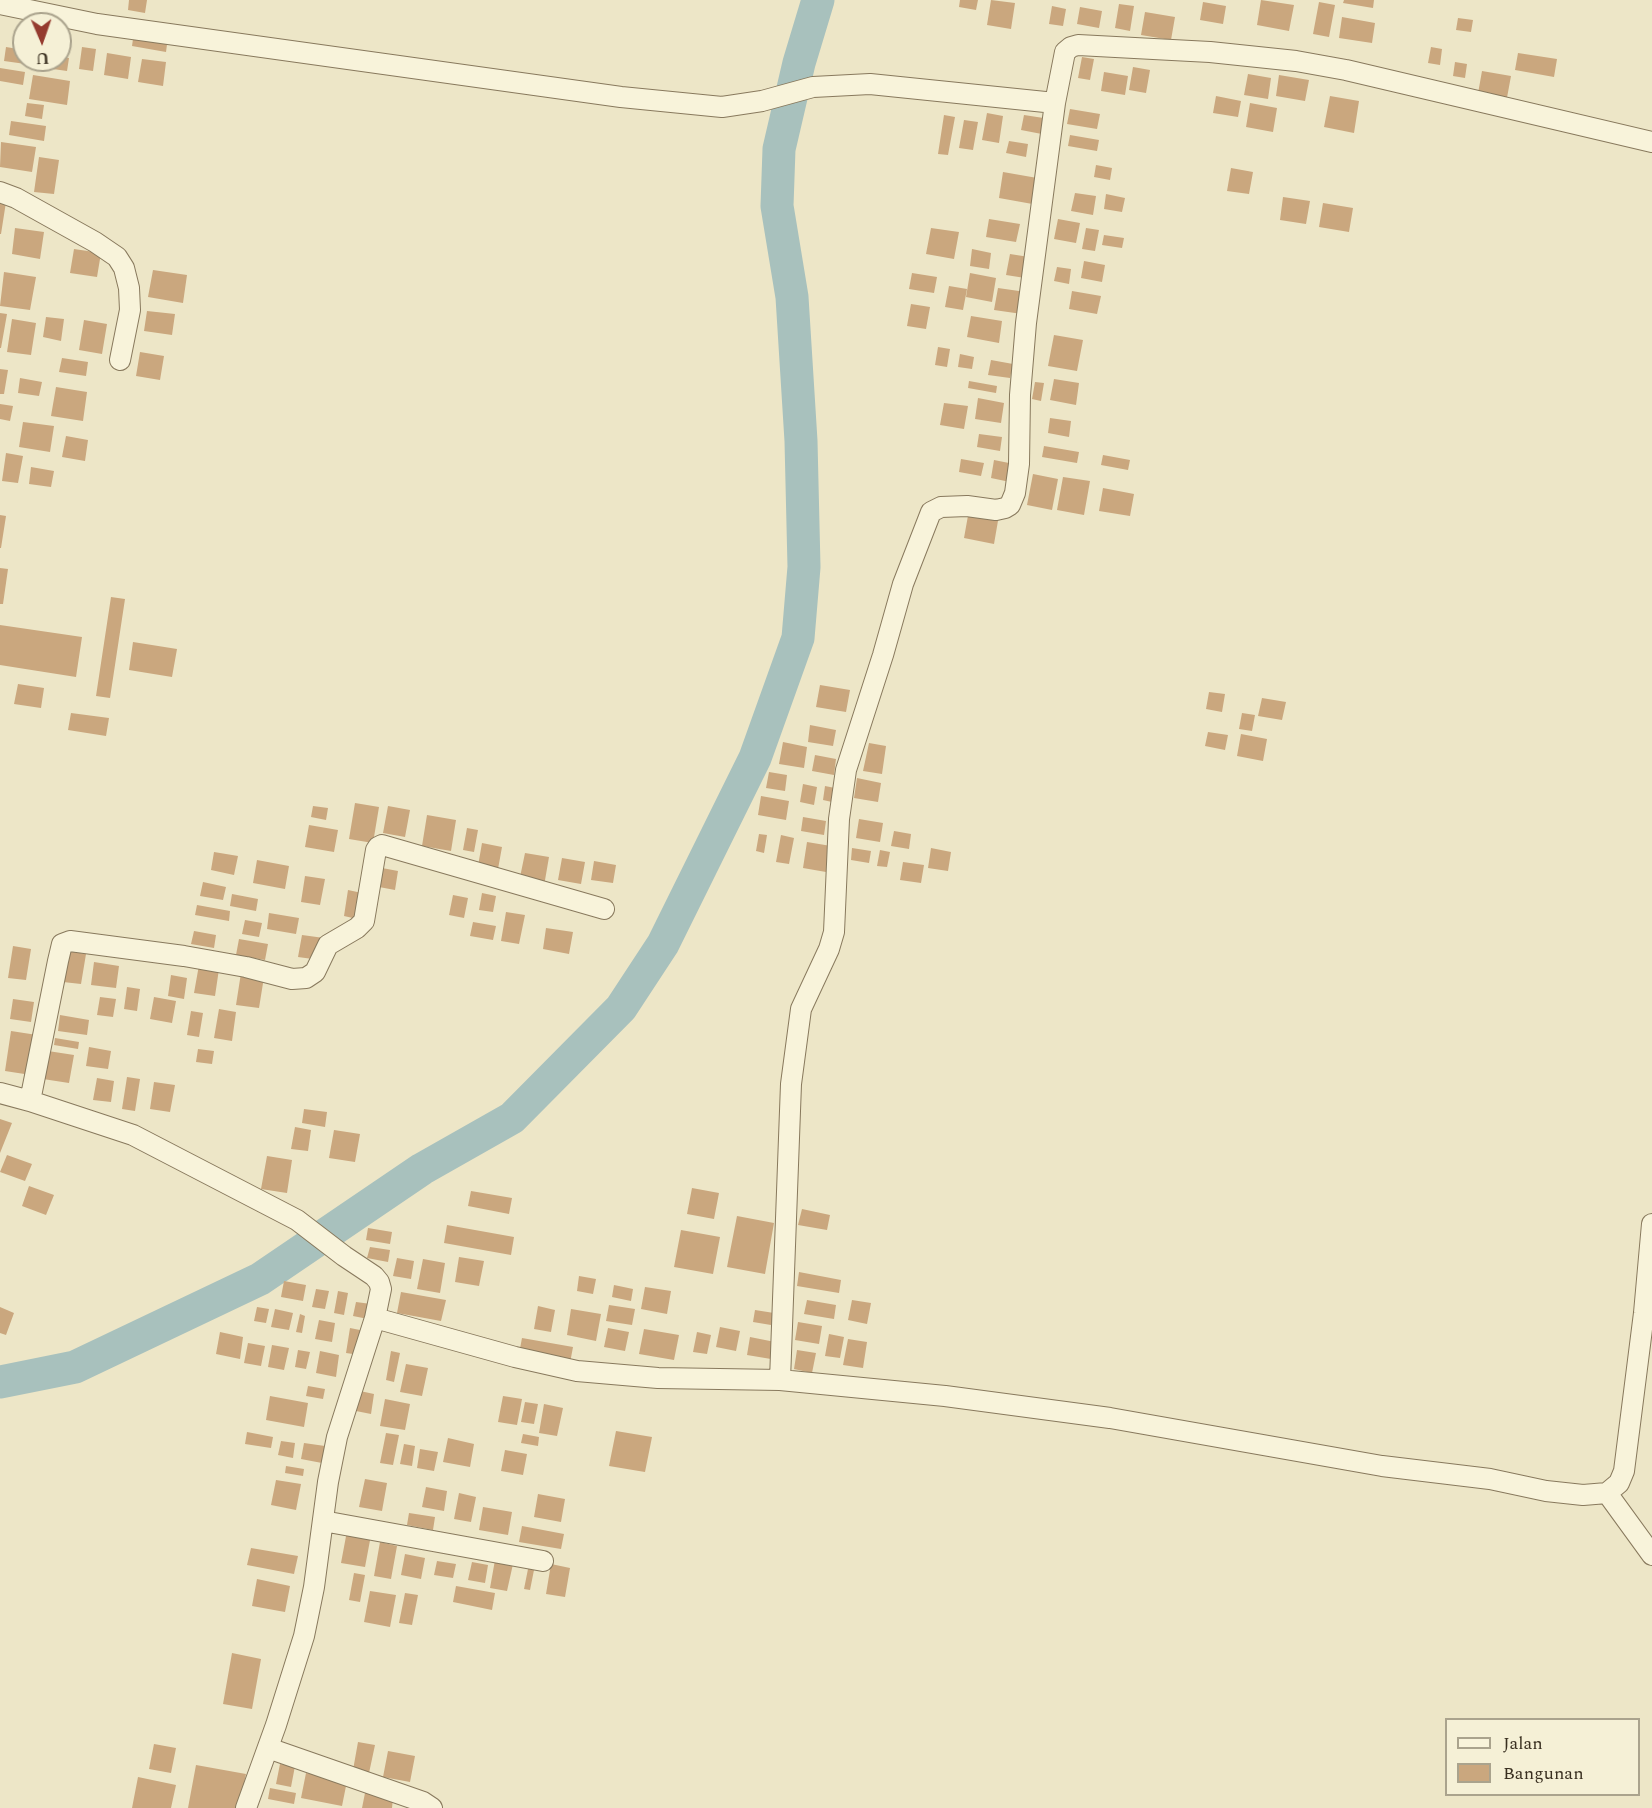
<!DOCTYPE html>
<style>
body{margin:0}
#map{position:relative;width:1652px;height:1808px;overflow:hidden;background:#ede6c7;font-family:Spectral,serif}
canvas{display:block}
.legend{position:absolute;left:1445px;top:1718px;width:195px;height:78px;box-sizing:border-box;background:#f5f0d6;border:2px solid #aaa38d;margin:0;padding:8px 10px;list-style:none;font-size:18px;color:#392f20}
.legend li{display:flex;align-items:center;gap:12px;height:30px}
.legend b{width:30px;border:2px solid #aaa38d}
.north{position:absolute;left:12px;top:12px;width:60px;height:60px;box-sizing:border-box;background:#f5f0d6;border:2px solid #aaa38d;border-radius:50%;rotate:178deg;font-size:16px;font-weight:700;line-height:24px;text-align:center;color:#392f20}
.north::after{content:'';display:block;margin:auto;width:21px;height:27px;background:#953b2f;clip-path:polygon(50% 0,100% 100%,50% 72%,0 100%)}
</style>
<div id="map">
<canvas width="1652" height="1808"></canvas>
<ul class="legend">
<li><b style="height:8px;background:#f8f3da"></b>Jalan</li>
<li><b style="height:16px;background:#caa77e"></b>Bangunan</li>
</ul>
<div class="north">U</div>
</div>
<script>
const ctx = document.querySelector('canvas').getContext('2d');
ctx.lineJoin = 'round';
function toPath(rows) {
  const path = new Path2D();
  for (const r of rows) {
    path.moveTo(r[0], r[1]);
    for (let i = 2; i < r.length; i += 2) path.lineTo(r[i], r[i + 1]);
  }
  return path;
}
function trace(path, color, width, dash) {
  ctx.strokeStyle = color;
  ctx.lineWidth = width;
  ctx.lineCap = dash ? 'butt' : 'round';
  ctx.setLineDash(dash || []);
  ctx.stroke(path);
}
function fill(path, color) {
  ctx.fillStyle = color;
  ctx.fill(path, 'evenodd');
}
trace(toPath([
 [0,1382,75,1367,260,1279,422,1169,512,1118,621,1008,663,944,755,758,798,638,804,567,801,441,792,297,777,206,779,149,799,63,818,0]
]), '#a8c1bd', 33);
fill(toPath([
 [129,0,147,0,145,13,128,10],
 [960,0,978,0,976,10,959,7],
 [991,0,1015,3,1011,29,987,25],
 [1261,0,1294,5,1289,31,1257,25],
 [1344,0,1374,0,1373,8,1343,3],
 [1203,2,1226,6,1223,24,1200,20],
 [1319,2,1335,5,1329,37,1313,34],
 [1119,4,1134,6,1130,31,1115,28],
 [1052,6,1066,9,1063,26,1049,24],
 [1080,7,1102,11,1099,28,1077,24],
 [1145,12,1175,17,1171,40,1141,35],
 [1342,17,1375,23,1372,43,1339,38],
 [1458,18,1473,20,1471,32,1456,30],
 [134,32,168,37,166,52,132,46],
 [6,47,24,50,24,60,40,60,40,66,4,61],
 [82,47,96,49,93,71,79,69],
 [1431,47,1442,49,1440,65,1428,63],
 [107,53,131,57,128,79,104,75],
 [1518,53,1557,59,1554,77,1515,70],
 [60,57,69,58,67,71,46,68,47,60,60,60],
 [1082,57,1094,59,1090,80,1078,78],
 [142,59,166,62,163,86,138,82],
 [1455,62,1467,64,1465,78,1453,76],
 [1133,67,1150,70,1146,93,1129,90],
 [0,68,25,72,23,85,0,81],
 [1482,71,1511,76,1506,103,1477,99],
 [1104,72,1128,76,1125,95,1101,91],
 [1248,74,1271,78,1268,99,1244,95],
 [33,75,70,81,67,105,29,99],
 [1279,75,1309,80,1305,101,1276,96],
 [1216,96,1241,101,1238,117,1213,113],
 [1330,96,1359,101,1354,133,1324,127],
 [27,103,44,105,42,119,25,116],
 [1250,103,1277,108,1273,132,1246,127],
 [1070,109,1100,114,1097,129,1067,124],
 [987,113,1003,116,999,143,982,140],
 [944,115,955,117,948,155,938,154],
 [1024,115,1050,119,1047,135,1021,130],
 [964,120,978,122,973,150,959,148],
 [11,121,46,126,44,141,9,135],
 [1070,135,1099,140,1097,151,1068,146],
 [1009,141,1028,144,1026,157,1006,153],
 [1,142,36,147,32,172,0,167],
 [39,157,59,160,54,194,34,192],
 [1096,165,1112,168,1110,180,1094,177],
 [1231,168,1253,172,1249,194,1227,191],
 [1003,172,1043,179,1038,205,999,198],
 [1075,193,1096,196,1093,215,1071,211],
 [1106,194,1125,198,1122,212,1104,209],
 [1283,197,1310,201,1306,224,1280,220],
 [0,201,6,202,1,234,0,234],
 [1323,203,1353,208,1349,232,1319,227],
 [989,219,1020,224,1016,242,986,237],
 [1058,219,1080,223,1076,243,1054,239],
 [15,228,44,232,40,259,12,254],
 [931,228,959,232,954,259,926,254],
 [1086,228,1099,230,1095,251,1082,249],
 [1104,235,1124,238,1122,248,1102,245],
 [74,249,101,253,97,277,70,273],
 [972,249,991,253,989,269,970,266],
 [1010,254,1029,257,1025,278,1006,275],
 [1084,261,1105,265,1102,282,1081,278],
 [1057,267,1071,269,1069,284,1054,281],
 [153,270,187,275,183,303,148,297],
 [4,272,36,277,30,310,0,306],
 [912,273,937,277,934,293,909,289],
 [970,273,996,278,992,302,966,297],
 [949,286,967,289,963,310,945,307],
 [998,288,1026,292,1022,314,994,310],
 [1072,291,1101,296,1097,314,1069,309],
 [911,304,930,307,926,329,907,326],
 [147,311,175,314,172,335,144,331],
 [0,313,7,314,1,348,0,348],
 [971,316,1002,321,999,343,967,337],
 [46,317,64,319,61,341,43,337],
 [12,319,36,323,31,355,7,352],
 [84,320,107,324,102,354,79,350],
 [1054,335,1083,340,1077,371,1048,366],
 [938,347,950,349,947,367,935,365],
 [140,352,164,356,160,380,136,376],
 [960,354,974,357,972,369,958,367],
 [62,358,88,362,86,376,59,372],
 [991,360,1013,364,1010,378,988,375],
 [0,369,8,370,4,394,0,394],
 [20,378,42,382,39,396,18,393],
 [1054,379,1079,383,1076,405,1050,400],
 [969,381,997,386,996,393,968,388],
 [1035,382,1044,383,1041,401,1032,399],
 [56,387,87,392,83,421,51,416],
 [978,398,1004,403,1001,423,975,419],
 [944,403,968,406,964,429,940,425],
 [0,404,13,406,10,421,0,419],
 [1050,418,1071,421,1069,437,1048,433],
 [23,422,54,426,50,452,19,447],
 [979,434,1002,437,1000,451,977,447],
 [66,436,88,440,85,461,62,457],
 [1044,446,1079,452,1077,463,1042,457],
 [6,453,23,456,18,483,2,481],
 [1103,455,1130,460,1128,470,1101,465],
 [961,459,984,463,981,476,959,472],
 [994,460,1014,464,1010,482,991,478],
 [31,467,54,471,51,487,29,484],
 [1033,474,1058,479,1052,510,1027,505],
 [1063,477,1090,481,1084,515,1057,510],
 [1103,488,1134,494,1130,516,1099,511],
 [969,510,999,515,994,544,964,538],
 [0,515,6,516,1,548,0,548],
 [0,568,8,569,3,604,0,604],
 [111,597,125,599,110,698,96,696],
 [0,625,82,637,76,677,0,665],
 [133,642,177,649,172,677,129,670],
 [18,684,44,688,41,708,14,704],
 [820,685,850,690,846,712,816,707],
 [1209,692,1225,694,1222,712,1206,709],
 [1262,698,1286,702,1282,720,1258,716],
 [71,713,109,718,106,736,68,730],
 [1242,713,1255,715,1252,731,1239,729],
 [810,725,836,730,833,746,808,742],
 [1208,732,1228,735,1225,750,1205,746],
 [1241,734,1267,739,1263,761,1237,756],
 [783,742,807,747,804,768,779,764],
 [869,743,886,746,882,774,863,771],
 [815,755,836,759,834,775,812,771],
 [769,772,787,775,785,791,766,788],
 [857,778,881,783,878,802,854,798],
 [803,784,817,787,814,805,800,802],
 [825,786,835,788,832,802,823,800],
 [761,796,789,801,786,820,758,815],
 [355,803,379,807,373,843,349,839],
 [313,806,328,808,326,820,311,817],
 [388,806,410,810,405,837,383,833],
 [427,815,456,820,451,851,422,846],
 [803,817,826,821,824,835,801,831],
 [859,819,883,823,880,842,856,838],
 [309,825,338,830,334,852,305,847],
 [467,828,478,830,474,852,463,850],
 [894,831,911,834,909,849,891,846],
 [759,834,767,835,764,853,756,851],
 [781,835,794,838,789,864,776,862],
 [807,842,831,846,826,872,803,868],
 [482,843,502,847,498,869,478,866],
 [852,848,871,851,869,863,851,860],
 [931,848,951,852,948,871,928,868],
 [880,850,890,852,887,867,877,866],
 [214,852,238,856,234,875,211,870],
 [525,853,549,857,544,886,519,882],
 [562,858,585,862,581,884,558,880],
 [257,860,289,866,285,889,253,883],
 [594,861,616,865,613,883,591,880],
 [903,862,924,865,921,883,900,880],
 [382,868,398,871,395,890,379,887],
 [305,876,325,879,320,905,301,902],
 [203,882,226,887,223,900,200,896],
 [348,890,362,893,357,919,344,916],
 [482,893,496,896,493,912,479,910],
 [232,894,258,899,256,911,230,906],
 [453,895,468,898,464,918,449,915],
 [197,905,230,911,229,921,195,915],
 [506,912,525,915,519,944,501,941],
 [269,913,299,918,296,934,267,929],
 [245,920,262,923,259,937,242,934],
 [473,922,496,926,493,940,470,936],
 [546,928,573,932,569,954,543,949],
 [194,931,216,935,214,948,191,944],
 [302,935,324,938,320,960,298,957],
 [239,939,268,944,265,960,236,955],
 [13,946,31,949,26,980,8,978],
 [68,951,86,954,81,984,63,982],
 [94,962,119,966,116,988,91,985],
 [199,965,219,969,215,996,194,993],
 [241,973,264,977,259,1008,236,1005],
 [171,975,187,978,184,999,168,996],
 [127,987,140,989,137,1011,124,1009],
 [100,997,116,999,113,1017,97,1015],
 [154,997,176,1001,172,1023,150,1019],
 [13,999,34,1002,31,1022,10,1019],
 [219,1009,236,1012,232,1041,214,1038],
 [191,1011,203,1013,199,1037,187,1035],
 [60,1015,89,1020,87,1035,58,1031],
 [11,1031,37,1035,31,1075,5,1071],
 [55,1038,79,1042,78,1049,54,1045],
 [89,1047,111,1051,108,1069,86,1066],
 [198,1049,214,1051,212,1064,196,1062],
 [48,1051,74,1055,69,1083,43,1079],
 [127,1077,140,1079,135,1111,122,1109],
 [97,1078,114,1081,111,1102,93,1100],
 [154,1082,175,1085,170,1112,150,1109],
 [304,1109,327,1112,325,1127,302,1123],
 [0,1119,12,1123,0,1153],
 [295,1127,311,1130,308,1151,291,1149],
 [334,1130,360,1134,355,1162,329,1158],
 [7,1155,32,1164,25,1181,0,1172],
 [267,1156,292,1160,287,1193,261,1189],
 [29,1186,54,1195,46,1215,22,1206],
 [692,1188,719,1193,714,1219,687,1214],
 [471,1191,512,1198,509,1214,468,1206],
 [802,1209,830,1215,827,1230,798,1225],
 [737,1216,774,1223,765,1274,727,1267],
 [447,1225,514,1237,511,1255,444,1243],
 [368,1228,392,1232,390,1244,366,1240],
 [681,1230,720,1237,713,1274,674,1267],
 [370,1247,390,1250,388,1262,367,1258],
 [459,1257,484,1261,479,1286,455,1282],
 [397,1258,414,1261,411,1279,393,1276],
 [423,1259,445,1263,440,1293,417,1289],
 [799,1272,841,1280,839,1293,797,1286],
 [579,1276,596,1279,593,1294,577,1291],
 [284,1281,306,1285,303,1301,281,1297],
 [614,1285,633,1289,631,1301,612,1297],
 [645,1287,671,1291,667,1314,641,1309],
 [316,1289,329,1291,325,1309,312,1307],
 [338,1291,348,1293,344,1315,334,1313],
 [401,1292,446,1300,441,1321,397,1313],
 [807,1300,836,1305,834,1319,804,1314],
 [852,1300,871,1303,867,1324,848,1320],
 [356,1302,371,1304,368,1319,353,1316],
 [609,1305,635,1309,632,1325,606,1321],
 [538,1306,555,1310,551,1332,534,1329],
 [0,1307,14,1313,6,1335,0,1333],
 [257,1307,269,1309,266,1323,254,1321],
 [275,1309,293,1313,289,1330,271,1327],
 [571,1309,601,1314,596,1341,567,1335],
 [755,1310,774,1313,771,1325,753,1322],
 [300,1314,305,1316,302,1333,296,1332],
 [319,1320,335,1323,332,1342,315,1339],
 [798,1322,822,1326,819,1344,795,1340],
 [720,1327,740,1331,736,1351,716,1347],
 [350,1328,365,1331,360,1355,346,1353],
 [608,1328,629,1332,625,1351,604,1347],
 [644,1329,679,1335,674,1360,639,1354],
 [220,1332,243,1337,240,1359,216,1354],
 [697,1332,711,1335,707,1354,693,1352],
 [829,1334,844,1337,840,1358,825,1356],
 [750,1337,775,1342,771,1359,747,1355],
 [522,1338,573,1347,570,1363,519,1354],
 [848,1339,867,1342,863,1368,843,1365],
 [248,1343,265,1346,261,1366,244,1363],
 [272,1345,289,1348,284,1370,268,1367],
 [298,1350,310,1352,306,1369,295,1367],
 [797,1350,816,1353,812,1373,794,1369],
 [320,1351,339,1355,336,1377,316,1373],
 [391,1351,400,1353,394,1382,386,1380],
 [406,1364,428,1368,422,1396,400,1392],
 [308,1386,325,1389,323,1399,306,1396],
 [360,1391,374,1394,371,1414,356,1411],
 [270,1396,308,1403,304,1427,266,1420],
 [503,1396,522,1399,517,1425,498,1422],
 [385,1399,410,1404,405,1430,380,1426],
 [525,1402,538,1404,534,1424,521,1422],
 [544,1404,563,1408,557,1436,539,1433],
 [616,1431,652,1437,645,1472,609,1466],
 [247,1432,273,1437,271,1448,245,1444],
 [386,1433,399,1435,393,1465,380,1463],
 [523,1434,539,1437,538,1446,521,1443],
 [448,1438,474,1444,470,1467,443,1462],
 [281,1441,295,1443,293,1458,278,1455],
 [304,1443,325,1446,322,1463,301,1459],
 [404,1444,415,1446,412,1466,400,1464],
 [420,1449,438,1452,434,1471,417,1468],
 [505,1450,527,1454,523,1475,501,1471],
 [286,1466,304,1469,303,1476,285,1473],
 [365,1479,387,1483,382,1511,359,1507],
 [276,1480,301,1484,296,1510,271,1505],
 [426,1487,447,1491,444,1511,422,1507],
 [459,1493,476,1497,471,1522,454,1519],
 [538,1494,565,1499,561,1522,534,1517],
 [483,1507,512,1512,508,1535,479,1530],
 [409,1513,435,1517,433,1530,407,1525],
 [522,1526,564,1534,561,1549,519,1542],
 [347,1531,371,1535,365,1567,341,1563],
 [380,1542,397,1546,391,1579,374,1576],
 [251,1548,298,1556,294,1574,247,1565],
 [405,1554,425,1558,421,1579,401,1575],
 [495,1560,513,1564,507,1591,490,1588],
 [437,1561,456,1564,453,1578,434,1575],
 [472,1562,488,1565,485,1583,468,1580],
 [529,1564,535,1565,530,1590,524,1589],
 [551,1564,570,1568,565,1597,546,1594],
 [354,1573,365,1575,360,1602,349,1600],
 [257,1579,290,1586,285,1612,252,1606],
 [456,1586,495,1593,492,1610,453,1602],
 [370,1591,396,1595,390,1627,364,1622],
 [405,1593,418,1595,412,1625,399,1623],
 [232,1653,261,1659,252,1709,223,1704],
 [358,1742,375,1745,369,1773,353,1770],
 [154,1744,176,1748,171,1773,149,1769],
 [388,1751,415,1756,410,1782,383,1777],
 [280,1764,295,1766,291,1787,276,1784],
 [196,1765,246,1774,239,1808,188,1808],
 [306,1773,347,1781,342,1806,301,1798],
 [138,1777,176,1785,171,1808,132,1808],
 [270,1788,296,1793,294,1804,268,1799],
 [365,1793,393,1798,392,1808,362,1808]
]), '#caa77e');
const minor = toPath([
 [0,4,97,24,621,97,722,107,762,101,813,87,870,84,1055,103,1065,52,1071,47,1078,45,1210,52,1296,61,1346,70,1652,142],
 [0,192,16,198,95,242,117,257,124,268,129,288,130,310,120,360],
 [0,1093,30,1101,133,1135,297,1220,344,1256,374,1276,379,1282,381,1289,375,1318,515,1357,577,1371,658,1378,780,1380,945,1396,1110,1418,1382,1466,1490,1479,1546,1491,1583,1495,1607,1493,1619,1483,1624,1471,1644,1313,1652,1224],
 [30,1101,58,961,62,944,70,941,184,956,246,967,292,979,306,978,315,972,328,945,357,928,364,921,376,850,378,847,382,845,604,909],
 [780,1380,791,1084,801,1009,829,949,834,932,839,819,846,770,883,655,903,584,931,512,941,507,967,506,996,510,1005,508,1010,505,1015,493,1019,464,1020,395,1026,323,1055,103],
 [1607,1493,1652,1555],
 [323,1521,543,1561],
 [268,1748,423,1802,432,1808],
 [246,1808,276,1725,304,1636,314,1587,328,1482,337,1437,375,1318]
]);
trace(minor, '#88795d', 22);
trace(minor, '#f8f3da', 20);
</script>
